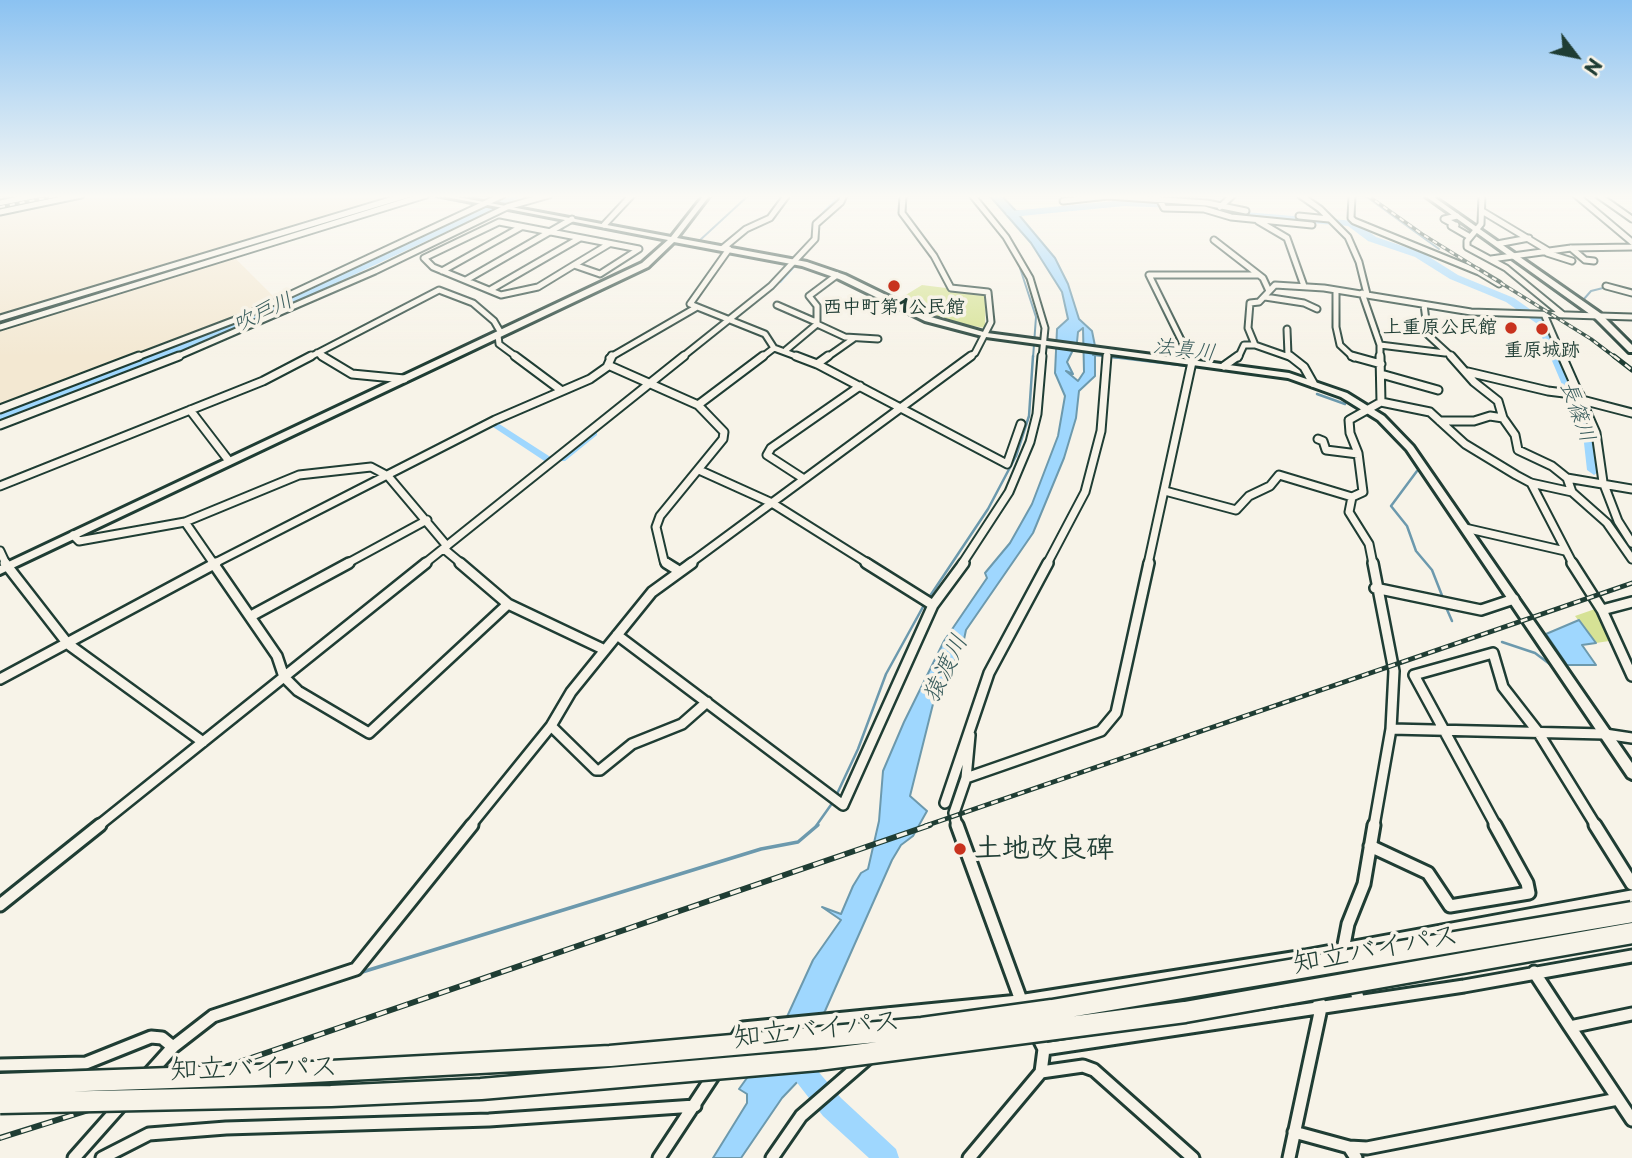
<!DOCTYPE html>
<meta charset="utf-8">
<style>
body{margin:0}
#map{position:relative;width:1632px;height:1158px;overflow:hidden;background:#f7f3e8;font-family:"Playpen Sans",sans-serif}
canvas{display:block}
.north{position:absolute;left:1541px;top:21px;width:70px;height:70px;-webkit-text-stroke:5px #f7f3e8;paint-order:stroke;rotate:122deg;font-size:19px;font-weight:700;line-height:28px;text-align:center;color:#1f3d34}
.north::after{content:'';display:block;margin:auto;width:24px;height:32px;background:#1f3d34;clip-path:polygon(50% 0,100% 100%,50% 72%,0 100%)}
</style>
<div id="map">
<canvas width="1632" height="1158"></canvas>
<div class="north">N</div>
</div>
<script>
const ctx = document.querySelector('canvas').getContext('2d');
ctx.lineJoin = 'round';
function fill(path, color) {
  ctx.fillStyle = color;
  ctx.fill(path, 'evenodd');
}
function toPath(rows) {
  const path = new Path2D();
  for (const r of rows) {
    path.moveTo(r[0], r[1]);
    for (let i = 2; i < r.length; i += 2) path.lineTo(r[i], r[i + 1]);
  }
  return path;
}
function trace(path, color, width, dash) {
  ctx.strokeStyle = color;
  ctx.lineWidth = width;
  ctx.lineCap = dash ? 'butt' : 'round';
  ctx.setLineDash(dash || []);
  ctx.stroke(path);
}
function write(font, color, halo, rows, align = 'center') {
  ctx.font = font + ' "Playpen Sans","Klee One",sans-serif';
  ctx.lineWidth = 7;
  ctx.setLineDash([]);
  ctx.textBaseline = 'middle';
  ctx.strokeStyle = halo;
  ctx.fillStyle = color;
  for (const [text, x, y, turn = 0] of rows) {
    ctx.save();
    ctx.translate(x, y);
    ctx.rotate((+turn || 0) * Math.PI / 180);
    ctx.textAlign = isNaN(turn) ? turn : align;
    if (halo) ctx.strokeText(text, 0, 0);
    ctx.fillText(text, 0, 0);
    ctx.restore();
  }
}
fill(toPath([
 [89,195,400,195,0,316,0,213],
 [234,257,276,299,208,330,0,407,0,329]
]), '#f3e8d2');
fill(toPath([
 [922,285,986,293,985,328,940,320,896,301],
 [1595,609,1596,609,1609,641,1596,643,1575,616]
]), '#d6e295');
const water = toPath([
 [989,195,1001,195,1016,211,1030,213,1019,215,1055,258,1068,284,1079,319,1092,331,1095,346,1095,376,1079,391,1076,418,1064,458,1033,533,966,630,963,644,934,700,910,796,927,811,913,836,901,845,892,860,825,1011,796,1055,812,1075,807,1081,802,1077,782,1098,741,1158,713,1158,747,1103,747,1094,739,1089,780,1032,813,960,841,920,822,907,841,914,853,886,861,873,868,869,879,821,883,771,904,722,944,641,987,578,985,573,1010,543,1032,504,1058,436,1065,396,1055,373,1057,329,1068,319,1062,292,1031,243,989,195],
 [1083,328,1084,372,1078,381,1066,371,1073,374,1067,362,1077,342,1078,332,1083,328],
 [1579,620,1596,643,1582,645,1596,665,1567,665,1546,634,1579,620]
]);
fill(water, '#9fd7fe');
trace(water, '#6c99ad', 2);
trace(toPath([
 [1364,195,1439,249],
 [41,196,49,195],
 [699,241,749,195],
 [1020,268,1036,317,1033,358],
 [1584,299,1591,291,1607,287],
 [1093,355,1119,358]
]), '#6c99ad', 2);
trace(toPath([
 [1104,356,1188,366],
 [1194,366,1254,373],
 [1317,394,1345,404],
 [1417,471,1391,506,1407,526,1416,551,1432,570,1443,598],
 [1445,605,1452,621],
 [1502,642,1535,653,1551,665],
 [836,796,858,749,886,674,924,605,988,509,1016,456,1029,416,1033,356],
 [816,826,833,802]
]), '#6c99ad', 2.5);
trace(toPath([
 [359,973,761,849,798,842,818,825]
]), '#6c99ad', 3.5);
fill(toPath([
 [839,195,844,196,826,214,822,214,822,212,839,195],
 [793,263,798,264,781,283,777,283,777,281,793,263],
 [493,420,552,458,553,460,552,462,546,462,490,425,490,421,493,420],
 [594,430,597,431,597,435,565,461,559,461,558,459,559,457,594,430]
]), '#9fd7fe');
fill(toPath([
 [513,195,525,195,212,341,0,422,0,413,204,335,513,195],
 [1124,200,1203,203,1232,211,1355,221,1376,237,1423,253,1458,275,1514,298,1547,321,1597,434,1601,470,1594,475,1587,470,1583,434,1536,323,1506,302,1450,279,1415,257,1368,241,1348,226,1232,217,1203,209,1124,206,1011,217,1006,214,1011,211,1124,200],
 [796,1051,804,1055,841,1098,896,1149,899,1158,869,1158,823,1116,788,1071,784,1063,788,1055,796,1051]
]), '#9fd7fe');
const minorFar3 = toPath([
 [903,195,902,213,934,256,951,288,988,292,991,322,975,353,968,358],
 [972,195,1006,237,1030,278,1045,328,1042,358],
 [1157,195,1164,208,1204,209,1231,217,1312,225],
 [1300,195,1320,209,1348,237,1359,262,1367,294],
 [1352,195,1351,218,1354,221,1479,272,1499,284],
 [1482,195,1481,224,1467,241,1467,247,1506,268,1562,314],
 [1576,195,1632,242],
 [1598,195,1632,219],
 [1063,201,1108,196,1207,203,1246,211],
 [0,203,39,195],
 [1220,207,1233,195],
 [1482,211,1547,250],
 [0,212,81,195],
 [1299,216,1329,219],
 [1258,221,1287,238,1304,286],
 [499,222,639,249,600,274,574,265,538,287,501,295,433,267,424,258,499,222],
 [604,225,632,195],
 [1455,225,1444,219,1457,216],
 [1456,225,1451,226,1470,237],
 [1214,240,1263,278,1269,291],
 [1497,244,1529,238],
 [723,248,746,229,770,218,787,195],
 [1571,248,1585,260,1594,261],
 [729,249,690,304,765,334,774,348,801,358],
 [1547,253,1572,261],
 [1491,259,1571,248,1632,247],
 [574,265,609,244],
 [442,271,521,227],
 [466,280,572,219],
 [1606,286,1632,293],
 [490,290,580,238],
 [1336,290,1336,327,1340,345,1354,358],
 [1362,293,1380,345,1380,358],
 [1265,297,1304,303,1317,309],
 [777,305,816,322],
 [1424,305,1428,335,1453,358],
 [1544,314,1563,358],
 [0,318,407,195],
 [817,324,817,306,809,296,837,275],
 [0,327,426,195],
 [1287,329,1288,355],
 [498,335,499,344,518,358],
 [1255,345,1248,328,1250,303,1259,302,1275,285,1324,288,1471,312,1632,317],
 [1380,345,1445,353],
 [786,350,817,324,845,337,878,339],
 [317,353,325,358],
 [135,358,240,318,503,195],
 [174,358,375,271,507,207,549,195],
 [308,358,439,290,473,303,494,321,501,333],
 [609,358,697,307],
 [681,358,771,286,815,239,816,224,841,202,844,195],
 [761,358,774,348],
 [826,358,853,339],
 [1107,358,1107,355],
 [1190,358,1149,275,1259,275],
 [1238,358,1244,345,1255,345,1292,358]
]);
const minorFar2 = toPath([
 [322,356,352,374,404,379],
 [515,356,562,391],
 [796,356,817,364,1007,464,1021,424],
 [1290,356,1304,367,1313,383],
 [1352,356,1381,364],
 [1380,356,1381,402],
 [1451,356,1474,382,1498,401,1503,418,1515,435,1518,450,1552,466,1567,478,1572,492,1607,523,1632,559],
 [1562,356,1596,433,1603,482,1618,521,1632,543],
 [817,364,828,356],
 [608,365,698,405,724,432,723,439,660,516,656,527,664,561,669,564],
 [1224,366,1238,356],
 [1468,372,1548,391,1580,395],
 [1381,374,1438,390],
 [1582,400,1632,413],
 [698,405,763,356],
 [0,409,139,356],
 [190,410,229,461],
 [1440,421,1474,421,1490,416,1503,418],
 [0,425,179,356],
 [1318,439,1323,441,1326,450,1358,454],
 [699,470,772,503,869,564],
 [1567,478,1632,489],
 [804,479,767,455,771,448,860,386],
 [1531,483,1573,564],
 [0,486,263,381,311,356],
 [1165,491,1236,510,1249,496,1270,486,1279,475,1352,497,1363,492,1358,453,1350,433,1349,420,1381,402,1430,412,1465,444,1516,475,1531,483,1572,492],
 [1352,497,1349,512,1369,544,1373,564],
 [185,522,214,564],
 [1465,528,1565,551],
 [73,535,79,541,185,522,299,475,371,467,388,476,447,546],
 [444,549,462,564],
 [0,551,6,564],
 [213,564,495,420,590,379,607,367,612,356],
 [346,564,427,520],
 [424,564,684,356],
 [689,564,971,356],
 [962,564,1009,492,1030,442,1037,414,1042,356],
 [1047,564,1085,492,1101,431,1107,356],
 [1148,564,1192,362,1189,356]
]);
const minorFar1 = toPath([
 [5,563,68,644,203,742],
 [213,563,277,656,284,677,298,691,369,733,508,604],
 [460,563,508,604,605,650],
 [666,563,679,571],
 [866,563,933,605],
 [1373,563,1394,671,1391,729,1374,826],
 [1572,563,1602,610,1632,676],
 [1375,588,1481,610,1514,599],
 [1602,610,1632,602],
 [251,616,349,563],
 [617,635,843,805,933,605,964,563],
 [0,679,216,563],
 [551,726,596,770,600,770,632,744,682,724,707,702],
 [1391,729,1605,734,1632,738],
 [966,778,970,735],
 [945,803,989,673,1048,563],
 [98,826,426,563],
 [470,826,551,726,571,692,652,592,692,563],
 [957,826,954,813,966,778,1101,731,1116,713,1149,563],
 [1496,826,1414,675,1493,653,1503,687,1538,732,1596,826]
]);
const minor = toPath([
 [957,825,1026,1014],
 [1595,825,1632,884],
 [1370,846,1428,873,1450,906,1529,893,1527,883,1495,825],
 [0,905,100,825],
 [1534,972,1570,1027,1632,1014],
 [1359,1001,1343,950,1348,924,1364,884,1374,825],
 [1570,1027,1632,1120],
 [735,1041,743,1028,1019,1001,1305,956,1632,896],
 [1044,1049,1464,986,1632,956],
 [0,1065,86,1063,151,1037,162,1038,173,1047],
 [1041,1072,1083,1066,1094,1070,1193,1158],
 [146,1077,173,1047,213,1016,356,969,472,825],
 [1294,1132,1349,1147,1356,1158],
 [1349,1147,1367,1148,1618,1099],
 [74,1158,121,1105],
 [102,1158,149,1134,226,1128,489,1120,695,1106],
 [659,1158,715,1073],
 [772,1158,801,1116,869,1057],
 [969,1158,1041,1072,1044,1049,1035,1031],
 [1289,1158,1321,1008,1308,967]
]);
const tertiary = toPath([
 [436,195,447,195,671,237,704,195,710,195,677,238,807,262,845,275,931,317,987,333,1289,373,1347,393,1384,416,1413,446,1632,763,1632,779,1628,777,1407,450,1378,420,1341,397,1288,378,986,337,925,321,839,279,802,266,674,242,648,267,0,574,0,566,642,263,668,240,436,195],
 [1424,195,1431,195,1600,313,1632,345,1632,352,1629,352,1594,317,1424,195]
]);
trace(minorFar3, '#1f3d34', 9);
trace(minorFar2, '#1f3d34', 11);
trace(minorFar1, '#1f3d34', 14);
trace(minor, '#1f3d34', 17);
trace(tertiary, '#1f3d34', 6);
trace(minorFar3, '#f7f3e8', 5);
trace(minorFar2, '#f7f3e8', 7);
trace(minorFar1, '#f7f3e8', 9);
trace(minor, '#f7f3e8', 11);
fill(tertiary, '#f7f3e8');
const railFar2 = toPath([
 [1367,195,1422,234,1591,339,1616,358],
 [0,207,60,195]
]);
const railFar1 = toPath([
 [1614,356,1632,370],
 [925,826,1632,583]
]);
const rail = toPath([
 [0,1138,219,1069,930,825]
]);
trace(railFar2, '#1f3d34', 3.5);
trace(railFar1, '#1f3d34', 5);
trace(rail, '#1f3d34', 6);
trace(railFar2, '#f7f3e8', 2, [5]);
trace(railFar1, '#f7f3e8', 2.5, [7]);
trace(rail, '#f7f3e8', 3.5, [11]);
const trunkBridge = toPath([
 [0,1084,256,1075,610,1056,922,1028,1052,1010,1632,912],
 [0,1103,331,1096,481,1089,818,1060,1185,1012,1632,933]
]);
trace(trunkBridge, '#1f3d34', 25, []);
trace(trunkBridge, '#f7f3e8', 20);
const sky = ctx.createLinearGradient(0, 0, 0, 357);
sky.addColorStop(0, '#8bc2f1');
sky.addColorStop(0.55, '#fbfaf5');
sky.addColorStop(1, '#fbfaf500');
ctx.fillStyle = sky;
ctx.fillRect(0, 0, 1632, 357);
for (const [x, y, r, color] of [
 [894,286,7,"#c8321e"],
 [1511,328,7,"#c8321e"],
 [1542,329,7,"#c8321e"],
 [960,849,7,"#c8321e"]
]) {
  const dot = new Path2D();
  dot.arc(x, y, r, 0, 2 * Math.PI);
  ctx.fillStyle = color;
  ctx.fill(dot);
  trace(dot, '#f7f3e8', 2.5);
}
write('bold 19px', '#1f3d34', '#f7f3e8', [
 ["西中町第1公民館",894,308],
 ["上重原公民館",1497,328,"right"],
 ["重原城跡",1542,351]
]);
write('italic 21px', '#395c5c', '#f7f3e8', [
 ["吹戸川",263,313,-25],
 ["法真川",1184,350,7],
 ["長篠川",1577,412,70]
]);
write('italic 24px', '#395c5c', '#f7f3e8', [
 ["猿渡川",946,669,-64]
]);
write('bold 28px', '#1f3d34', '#f7f3e8', [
 ["土地改良碑",974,849]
], 'left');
write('28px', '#1f3d34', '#f7f3e8', [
 ["知立バイパス",1376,950,-10],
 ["知立バイパス",817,1030,-6],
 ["知立バイパス",254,1069,-1]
]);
</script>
